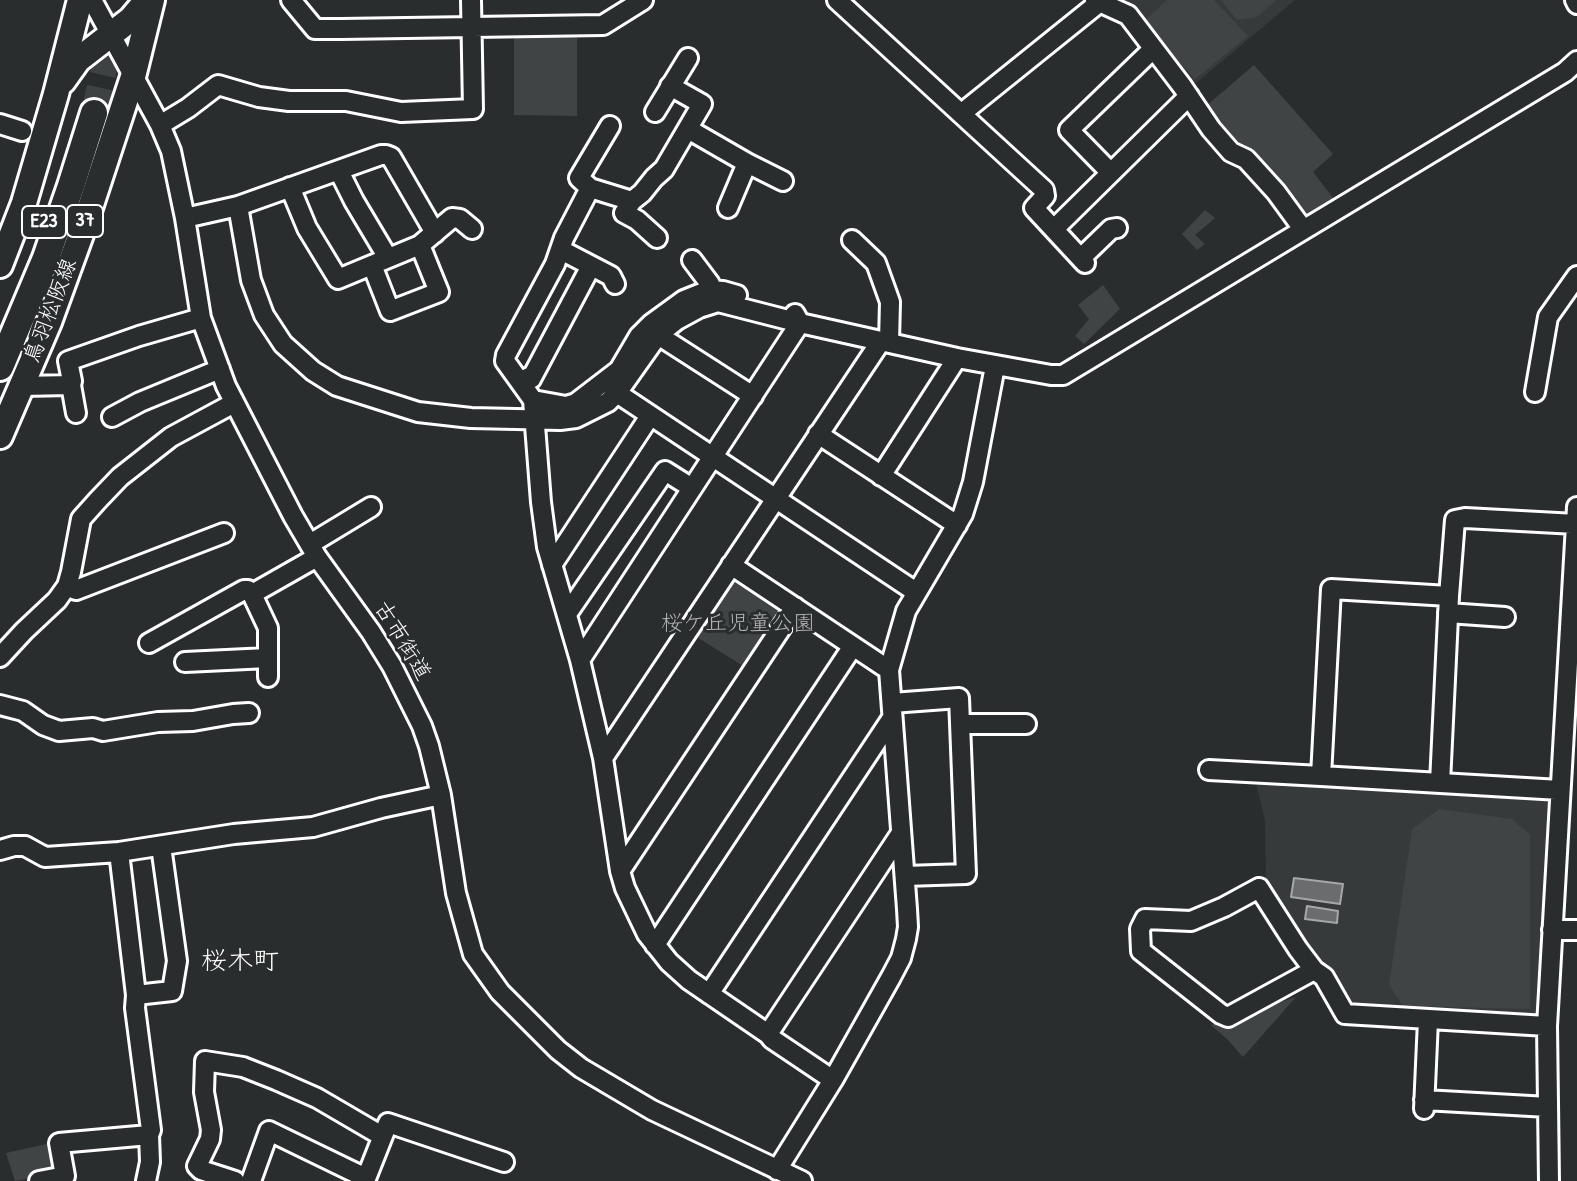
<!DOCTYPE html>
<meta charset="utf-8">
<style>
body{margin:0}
canvas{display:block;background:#2a2d2e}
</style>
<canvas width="1577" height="1181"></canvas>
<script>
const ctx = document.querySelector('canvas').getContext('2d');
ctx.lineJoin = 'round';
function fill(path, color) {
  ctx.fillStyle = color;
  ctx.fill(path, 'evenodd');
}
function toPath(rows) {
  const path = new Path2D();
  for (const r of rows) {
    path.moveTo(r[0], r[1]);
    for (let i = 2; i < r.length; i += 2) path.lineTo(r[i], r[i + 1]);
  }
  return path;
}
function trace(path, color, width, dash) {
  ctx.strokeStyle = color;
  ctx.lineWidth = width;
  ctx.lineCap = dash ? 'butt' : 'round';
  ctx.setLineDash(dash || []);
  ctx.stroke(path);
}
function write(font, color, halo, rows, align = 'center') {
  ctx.font = font + ' "Patrick Hand","Klee One",sans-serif';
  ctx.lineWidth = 6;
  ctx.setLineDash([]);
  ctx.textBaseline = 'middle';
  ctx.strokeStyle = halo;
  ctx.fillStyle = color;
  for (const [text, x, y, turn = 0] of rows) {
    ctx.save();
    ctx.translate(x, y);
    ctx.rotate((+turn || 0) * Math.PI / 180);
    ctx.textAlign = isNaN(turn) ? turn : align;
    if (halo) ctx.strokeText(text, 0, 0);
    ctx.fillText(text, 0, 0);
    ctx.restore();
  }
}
fill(toPath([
 [1123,0,1295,0,1190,88],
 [1256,783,1545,793,1554,799,1542,1014,1535,1020,1352,1010,1330,972,1313,956,1266,882,1265,820]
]), '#373a3b');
fill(toPath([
 [1167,0,1214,0,1248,36,1195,79,1142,23],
 [1221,0,1276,0,1257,17,1237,20],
 [577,32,577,116,514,115,514,33],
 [1254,65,1333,154,1313,172,1337,203,1307,222,1234,149,1205,107],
 [1205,210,1215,218,1195,235,1205,244,1197,250,1182,234],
 [1103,285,1120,309,1084,344,1075,336,1089,319,1078,305],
 [737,578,783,608,783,614,748,669,692,634,729,579],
 [1439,809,1512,819,1530,835,1530,1009,1403,1006,1389,985,1412,829],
 [1296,997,1243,1057,1228,1040,1211,1025],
 [47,1144,54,1149,59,1167,54,1174,15,1181,6,1153]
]), '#414445');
const water = toPath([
 [1294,878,1343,884,1340,904,1291,897,1294,878],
 [1307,906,1338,911,1337,923,1305,919,1307,906]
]);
fill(water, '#6a6c6d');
trace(water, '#a6a7a7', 2);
trace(toPath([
 [94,113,120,0]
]), '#3f4243', 26, [26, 13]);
const minor = toPath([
 [92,0,160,125,171,151,185,218,201,318,226,386,293,516,317,557,371,632,392,666,422,726,429,746,441,795,456,893,473,954,500,992,558,1050,581,1068,652,1110,802,1181],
 [291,0,315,29,341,29,603,25,643,0],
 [837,0,1044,190,1045,196,1034,208,1085,263],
 [1095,0,1128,15,1182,86,1211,129,1231,152,1246,159,1276,192,1303,229],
 [1575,0,1577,4],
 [655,112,688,58],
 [962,113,1100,2],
 [0,124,22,131],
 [160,125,188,108,218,85,259,97,289,101,346,101,401,112,473,109,471,0],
 [610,126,579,178,590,188,632,201],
 [688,129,747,163,783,181],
 [339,171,354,201,388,258],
 [1111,173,1069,130,1153,49],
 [290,187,307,228,338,279,420,245,452,218,460,219,472,229],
 [590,188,564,238,555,264,506,355,505,361,533,400,541,502,547,547,580,660,603,758,620,871,625,888,647,934,669,962,689,980,768,1034,772,1039,833,1080],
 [238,206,251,280,264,315,283,344,313,371,337,386,418,412,471,418,560,420,576,418,608,402,617,393,658,335,677,320,699,308,718,302,800,323,957,358,1051,375,1063,375,1565,72,1577,61],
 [728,208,747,163],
 [185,218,238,206,381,155,386,155,391,157,435,233],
 [1054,229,1189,96],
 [657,238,637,220,624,213,632,201,642,193,654,178,664,169,702,104,670,86],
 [852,240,876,263,890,302,889,342],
 [561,250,611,276,615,284],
 [1081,258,1111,229,1117,228],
 [692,260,710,284,710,290],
 [372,265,390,311,439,292,420,245],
 [658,335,753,396],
 [520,382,529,377,531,379,591,266],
 [71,385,76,413],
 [21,386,71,385,72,381,68,361,139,336,201,318],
 [1535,392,1548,317,1577,276],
 [617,393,916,592],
 [533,400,566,406,576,403,619,370,639,336,651,324,684,300,709,290,723,291,737,295],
 [112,417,140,402,220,369],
 [818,434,957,525],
 [881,476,957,358],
 [310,544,371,507],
 [552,565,650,416],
 [731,565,889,670],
 [67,586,76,590,224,533],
 [252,594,317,557],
 [1449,596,1331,589,1321,776,1560,790],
 [1448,613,1505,617],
 [567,614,665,471,692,488],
 [149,643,244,590,248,590,252,594,268,628,268,677],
 [0,657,24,631,57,600,67,586,71,572,81,519,98,500,120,477,171,437,234,403],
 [580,660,800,323,795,314],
 [185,662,268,658],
 [892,703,959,698,966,874,905,876],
 [0,705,23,711,43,725,59,731,93,728,103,731,158,722,193,721,233,714,249,713],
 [961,724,1026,724],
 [603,758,881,341],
 [1209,770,1321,776],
 [1440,783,1449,596,1455,520,1465,518,1576,524],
 [0,850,14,846,25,846,45,857,119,852,234,834,313,827,381,808,441,795],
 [119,852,136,995],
 [620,871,795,607],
 [1259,888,1298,949,1314,970,1228,1017,1221,1014,1141,951,1140,929,1145,919,1191,921,1224,907,1259,888],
 [1552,930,1577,930],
 [655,945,853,646],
 [1314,970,1324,977,1345,1014,1547,1026],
 [709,994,892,718],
 [768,1034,901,833],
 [1424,1100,1548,1107],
 [1424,1109,1428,1020],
 [777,1170,833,1080,891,977,901,958,906,939,908,927,907,909,889,670,906,611,963,514,973,482,995,366],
 [39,1181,65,1176,59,1143,149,1135],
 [146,1181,150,1162,149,1135,151,1130,135,1008,136,995,172,991,177,961,161,846],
 [235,1181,201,1170,197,1166,210,1139,211,1130,204,1092,205,1061,243,1067,276,1080,317,1098,382,1136],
 [251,1181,269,1131,366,1178],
 [365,1181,388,1123,504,1162],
 [1549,1181,1547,1026,1577,507]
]);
const major = toPath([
 [63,81,78,60,131,19,147,0],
 [0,265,24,203,56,94,80,0],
 [0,436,49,322,84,226,133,77,152,0]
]);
const highway = toPath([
 [0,367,46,258,71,186,94,113]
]);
trace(minor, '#fff', 24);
trace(major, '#fff', 30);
trace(highway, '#fff', 32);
trace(minor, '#2a2d2e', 18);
trace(major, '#2a2d2e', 24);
trace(highway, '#2a2d2e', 26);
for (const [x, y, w] of [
 [85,221,36],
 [44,222,44]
]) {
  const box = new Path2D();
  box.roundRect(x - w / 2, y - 16, w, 32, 6);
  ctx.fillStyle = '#2a2d2e';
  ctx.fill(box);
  trace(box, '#fff', 2);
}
write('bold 20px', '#fff', null, [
 ["37",85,221],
 ["E23",44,222]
]);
write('22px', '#fff', '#2a2d2e', [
 ["鳥羽松阪線",51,311,-69],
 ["古市街道",402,641,59]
]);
write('22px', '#b3b4b5', '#2a2d2e', [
 ["桜ケ丘児童公園",738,624]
]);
write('26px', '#fff', '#2a2d2e', [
 ["桜木町",240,962]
]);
</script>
